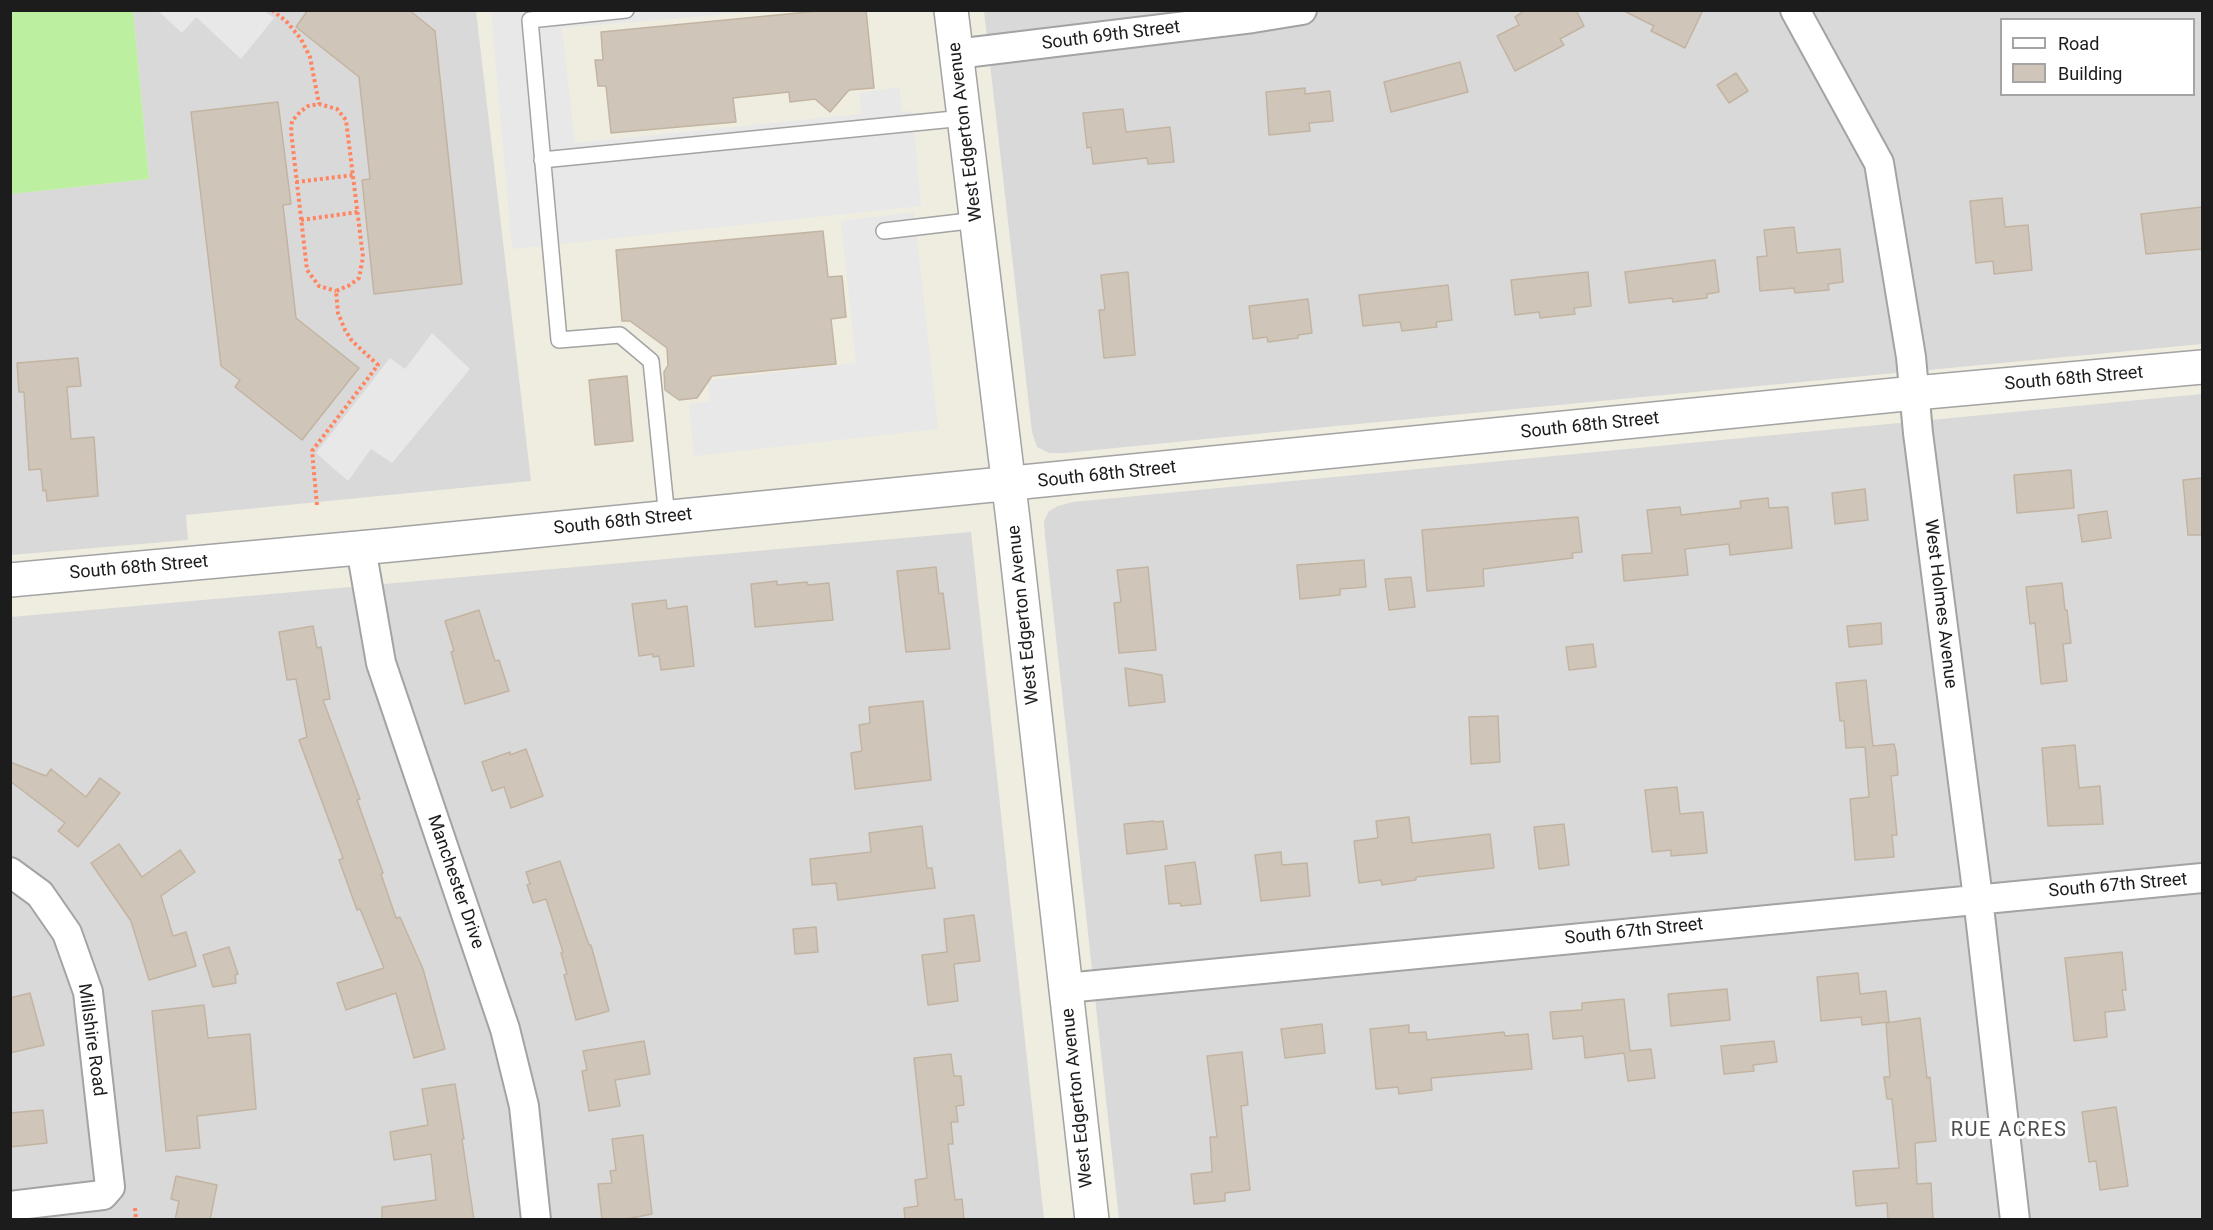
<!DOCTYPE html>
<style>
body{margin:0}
#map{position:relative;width:2213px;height:1230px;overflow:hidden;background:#efece0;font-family:Roboto,sans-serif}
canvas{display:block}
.frame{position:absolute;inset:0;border:12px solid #1c1c1c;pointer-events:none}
.legend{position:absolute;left:2000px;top:18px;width:195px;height:78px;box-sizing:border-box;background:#fff;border:2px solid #a4a4a4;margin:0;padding:8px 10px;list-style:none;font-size:18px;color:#1c1c1c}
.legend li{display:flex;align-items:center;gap:12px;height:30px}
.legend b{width:30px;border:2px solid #a4a4a4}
</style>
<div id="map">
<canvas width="2213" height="1230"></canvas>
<div class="frame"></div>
<ul class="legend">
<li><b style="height:8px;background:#fff"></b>Road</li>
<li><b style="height:16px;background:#cfc5b9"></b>Building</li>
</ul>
</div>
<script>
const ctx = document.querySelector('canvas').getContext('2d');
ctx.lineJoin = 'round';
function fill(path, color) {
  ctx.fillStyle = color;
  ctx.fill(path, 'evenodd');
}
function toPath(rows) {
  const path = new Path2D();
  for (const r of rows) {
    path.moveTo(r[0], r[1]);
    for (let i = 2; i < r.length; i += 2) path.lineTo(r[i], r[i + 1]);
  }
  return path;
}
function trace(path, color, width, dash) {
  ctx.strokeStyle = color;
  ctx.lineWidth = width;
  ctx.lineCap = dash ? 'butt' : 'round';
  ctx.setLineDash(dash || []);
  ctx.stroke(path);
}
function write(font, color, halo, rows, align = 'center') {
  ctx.font = font + ' Roboto,sans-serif';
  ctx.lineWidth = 6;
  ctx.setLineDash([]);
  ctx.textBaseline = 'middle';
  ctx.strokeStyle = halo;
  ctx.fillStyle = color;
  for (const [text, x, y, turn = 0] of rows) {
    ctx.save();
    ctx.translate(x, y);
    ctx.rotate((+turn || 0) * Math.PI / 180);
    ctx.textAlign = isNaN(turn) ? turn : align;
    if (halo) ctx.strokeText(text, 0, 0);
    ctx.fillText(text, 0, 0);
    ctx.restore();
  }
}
fill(toPath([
 [133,11,476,11,531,481,186,515,188,540,11,555,10,194,149,179],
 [984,11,2202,11,2202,344,1326,427,1065,453,1049,453,1037,447,1032,432],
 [2002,20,2194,20,2194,94,2002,94],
 [2202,394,2202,1219,1119,1219,1045,536,1044,521,1049,511,1058,506,1073,502],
 [971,532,1044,1219,11,1220,11,617]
]), '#dad9d9');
fill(toPath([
 [10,11,133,11,149,179,11,194]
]), '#bdefa0');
fill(toPath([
 [158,11,264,11,274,18,241,59,196,17,182,33],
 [491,11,764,11,562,28,575,143,861,114,860,93,899,87,902,112,913,111,921,206,512,249],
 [914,212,938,429,694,456,689,404,710,401,708,380,856,363,841,221],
 [432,333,470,369,392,463,371,449,348,481,316,453,390,358,405,369]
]), '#e8e8e8');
const building = toPath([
 [308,10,409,10,435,31,462,284,374,294,362,180,370,179,359,77,296,27,308,10],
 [829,10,866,10,874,88,849,90,830,112,815,99,790,102,789,92,733,98,736,122,611,133,606,86,598,86,595,60,603,60,601,32,829,10],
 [1526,10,1576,10,1584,26,1560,39,1564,45,1515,71,1497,36,1519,25,1515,17,1526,10],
 [1622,10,1703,10,1685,48,1651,31,1654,26,1622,10],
 [1460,62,1468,92,1391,112,1384,82,1460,62],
 [1736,73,1748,91,1729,103,1717,85,1736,73],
 [1305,88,1305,94,1330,91,1333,121,1309,123,1310,131,1269,135,1266,92,1305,88],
 [278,102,291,204,283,205,296,318,359,368,302,440,235,387,240,380,221,366,191,112,278,102],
 [1123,109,1126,132,1170,127,1174,162,1148,164,1147,158,1093,164,1091,147,1087,148,1083,113,1123,109],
 [2002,198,2005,227,2028,225,2032,270,1994,274,1993,261,1976,263,1970,201,2002,198],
 [2202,207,2202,249,2146,254,2141,214,2202,207],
 [1794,227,1797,253,1840,249,1843,282,1828,284,1829,290,1795,293,1794,288,1760,291,1757,257,1767,256,1764,230,1794,227],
 [823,231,828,277,842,276,846,317,831,319,836,364,712,376,697,398,679,400,665,390,664,372,668,365,667,348,630,321,622,321,616,250,823,231],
 [1715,260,1719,292,1707,294,1707,298,1673,302,1672,298,1629,303,1625,272,1715,260],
 [1128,272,1135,355,1104,358,1099,310,1105,310,1101,275,1128,272],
 [1588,272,1591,306,1574,308,1575,314,1540,318,1539,312,1515,315,1511,280,1588,272],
 [1448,285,1452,320,1436,322,1437,327,1402,331,1400,322,1363,326,1359,295,1448,285],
 [1308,299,1312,333,1298,335,1298,338,1268,342,1267,337,1253,339,1249,306,1308,299],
 [78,358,81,386,67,387,71,439,94,437,98,496,47,501,46,490,43,491,41,469,29,470,24,392,19,392,17,363,78,358],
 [627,376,633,441,595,445,589,380,627,376],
 [2071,470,2074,508,2017,513,2014,475,2071,470],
 [2202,478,2202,535,2188,535,2183,480,2202,478],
 [1865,489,1868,520,1835,524,1832,493,1865,489],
 [1768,498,1769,508,1788,507,1792,548,1730,555,1729,544,1685,549,1688,575,1624,581,1622,555,1652,553,1647,510,1680,507,1681,515,1741,508,1740,501,1768,498],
 [2107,511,2111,538,2082,542,2078,515,2107,511],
 [1578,517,1582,552,1572,553,1573,558,1483,569,1484,586,1427,591,1422,530,1578,517],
 [1364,560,1366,587,1340,589,1340,595,1300,599,1297,565,1364,560],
 [936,567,939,594,943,593,950,649,906,652,897,571,936,567],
 [1148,567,1156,650,1119,653,1114,603,1121,602,1117,570,1148,567],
 [1411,577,1415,607,1389,610,1385,579,1411,577],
 [777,581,777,585,807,582,808,585,829,583,833,620,755,627,751,584,777,581],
 [2062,583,2065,610,2067,610,2071,643,2063,644,2067,681,2041,684,2035,623,2030,624,2026,587,2062,583],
 [666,600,667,609,687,606,694,666,661,670,659,656,653,657,653,654,639,656,632,604,666,600],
 [479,610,495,661,499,660,509,691,465,704,451,652,454,651,445,621,479,610],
 [1881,623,1882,644,1849,647,1847,626,1881,623],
 [313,626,317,648,321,647,330,699,323,700,360,799,357,800,383,873,381,874,396,918,400,917,423,969,445,1049,414,1058,396,993,346,1010,337,983,384,968,360,909,357,910,339,860,343,858,299,740,307,737,296,679,287,680,279,632,313,626],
 [1593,644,1596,667,1569,670,1566,647,1593,644],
 [1125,668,1162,675,1165,702,1129,706,1125,668],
 [1866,680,1873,746,1894,744,1896,752,1898,775,1891,776,1897,835,1892,835,1894,857,1855,860,1850,799,1869,797,1865,747,1846,748,1844,721,1840,721,1836,683,1866,680],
 [923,701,931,780,855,789,851,753,862,751,859,725,870,723,869,707,923,701],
 [1498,716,1500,762,1471,764,1469,717,1498,716],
 [2075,745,2079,788,2100,786,2103,824,2048,826,2042,748,2075,745],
 [526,749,543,796,511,808,504,787,492,791,482,762,510,752,510,755,526,749],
 [10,762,46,776,51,769,86,797,100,778,120,793,78,847,58,831,65,823,10,781,10,762],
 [1677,787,1680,814,1703,812,1707,853,1671,856,1671,850,1652,852,1645,790,1677,787],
 [1409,817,1412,843,1490,834,1494,868,1416,877,1416,880,1382,885,1381,880,1359,883,1354,841,1378,838,1376,821,1409,817],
 [1154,821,1155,822,1163,821,1167,849,1127,854,1124,824,1154,821],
 [1564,824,1569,865,1539,869,1534,827,1564,824],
 [922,826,927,868,932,868,935,888,838,900,836,883,812,885,810,859,871,852,869,833,922,826],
 [119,844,142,877,180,850,195,872,161,896,173,936,186,932,196,966,149,980,131,921,91,863,119,844],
 [1281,852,1282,865,1307,863,1310,896,1261,901,1255,855,1281,852],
 [560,861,589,945,591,945,609,1011,576,1020,564,975,567,974,561,953,563,952,546,899,533,903,527,885,530,884,526,872,560,861],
 [1195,862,1201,904,1181,906,1180,903,1169,904,1165,866,1195,862],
 [974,915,980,961,954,964,958,1001,928,1005,922,955,947,952,944,919,974,915],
 [816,927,818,952,795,954,793,929,816,927],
 [229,947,238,974,235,975,236,983,213,987,203,955,229,947],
 [2122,952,2126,990,2122,990,2125,1010,2105,1012,2107,1037,2074,1041,2065,958,2122,952],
 [1858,973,1860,994,1886,991,1889,1022,1862,1025,1861,1017,1821,1021,1817,977,1858,973],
 [1727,989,1730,1020,1671,1026,1668,994,1727,989],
 [30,993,44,1045,10,1053,10,998,30,993],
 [1624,999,1630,1051,1651,1049,1655,1078,1628,1081,1624,1053,1585,1058,1583,1036,1553,1039,1550,1012,1582,1010,1582,1003,1624,999],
 [204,1005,208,1038,250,1034,256,1109,197,1116,200,1148,166,1151,152,1011,204,1005],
 [1920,1018,1927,1078,1930,1077,1936,1141,1915,1143,1917,1184,1931,1183,1933,1220,1888,1220,1887,1203,1856,1206,1853,1171,1899,1168,1892,1099,1887,1099,1884,1077,1890,1077,1886,1023,1920,1018],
 [1322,1024,1325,1053,1285,1058,1281,1029,1322,1024],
 [1409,1025,1409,1033,1426,1032,1427,1040,1504,1032,1505,1036,1528,1034,1532,1069,1431,1078,1432,1090,1399,1094,1398,1087,1376,1089,1370,1029,1409,1025],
 [644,1041,650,1074,615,1080,620,1106,589,1111,582,1071,587,1070,583,1051,644,1041],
 [1774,1041,1777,1062,1753,1065,1754,1071,1724,1074,1721,1046,1774,1041],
 [1242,1052,1248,1105,1241,1106,1250,1190,1225,1193,1225,1201,1194,1204,1191,1174,1212,1172,1210,1137,1217,1137,1207,1056,1242,1052],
 [951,1054,954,1076,961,1076,964,1105,956,1106,958,1122,951,1122,953,1144,948,1144,955,1200,962,1199,964,1220,905,1220,904,1208,918,1206,915,1180,927,1178,914,1058,951,1054],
 [455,1084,464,1139,462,1139,474,1220,382,1220,382,1207,436,1200,431,1154,394,1160,390,1132,428,1125,422,1089,455,1084],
 [2116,1107,2128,1186,2100,1190,2096,1161,2089,1162,2082,1112,2116,1107],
 [43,1110,47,1143,10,1147,10,1113,43,1110],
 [643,1135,652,1214,621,1220,602,1220,598,1184,612,1183,610,1171,616,1170,612,1139,643,1135],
 [176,1176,217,1185,210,1220,175,1220,179,1201,171,1199,176,1176]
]);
fill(building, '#cfc5b9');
trace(building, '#c2b4a1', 1.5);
const service = toPath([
 [626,10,530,20,559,340,620,335,651,361,667,518],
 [542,160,964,118],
 [884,231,977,220]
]);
const minor = toPath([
 [1795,10,1879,163,1911,357,1918,433,1978,898,2015,1220],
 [956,54,1253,18,1302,10],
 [361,548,381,663,505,1029,524,1106,536,1220],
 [10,872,40,894,67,933,88,992,110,1187,103,1195,10,1206],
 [1066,988,2202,878]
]);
const tertiary = toPath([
 [951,10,1013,520,1092,1220],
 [10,580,391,545,1915,393,2202,367]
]);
trace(service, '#a3a3a3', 18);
trace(minor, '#a3a3a3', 32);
trace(tertiary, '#a3a3a3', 36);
trace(toPath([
 [272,10,286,21,301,39,310,57,319,104],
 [296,182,354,175],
 [301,220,358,212],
 [317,505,312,451,378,365,352,341,345,330,338,313,336,291,350,285,359,278,363,257,346,120,337,109,319,104,308,106,300,112,292,121,291,131,307,270,319,286,336,291],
 [135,1208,136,1220]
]), '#ff8561', 4, [3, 3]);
trace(service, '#fff', 15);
trace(minor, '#fff', 28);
trace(tertiary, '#fff', 33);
write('18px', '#1c1c1c', '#fff', [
 ["South 69th Street",1111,36,-7],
 ["West Edgerton Avenue",966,132,-97],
 ["South 68th Street",2074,379,-5],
 ["South 68th Street",1590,426,-6],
 ["South 68th Street",1107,475,-6],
 ["South 68th Street",623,522,-6],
 ["South 68th Street",139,568,-5],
 ["West Holmes Avenue",1940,604,83],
 ["West Edgerton Avenue",1024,615,-96],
 ["Manchester Drive",455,882,71],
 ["South 67th Street",2118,886,-5],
 ["South 67th Street",1634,932,-6],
 ["Millshire Road",91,1040,82],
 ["West Edgerton Avenue",1078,1098,-96]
]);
ctx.letterSpacing = '1.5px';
write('20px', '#4f4f4f', '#fff', [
 ["RUE ACRES",2009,1131]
]);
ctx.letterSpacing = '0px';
</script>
